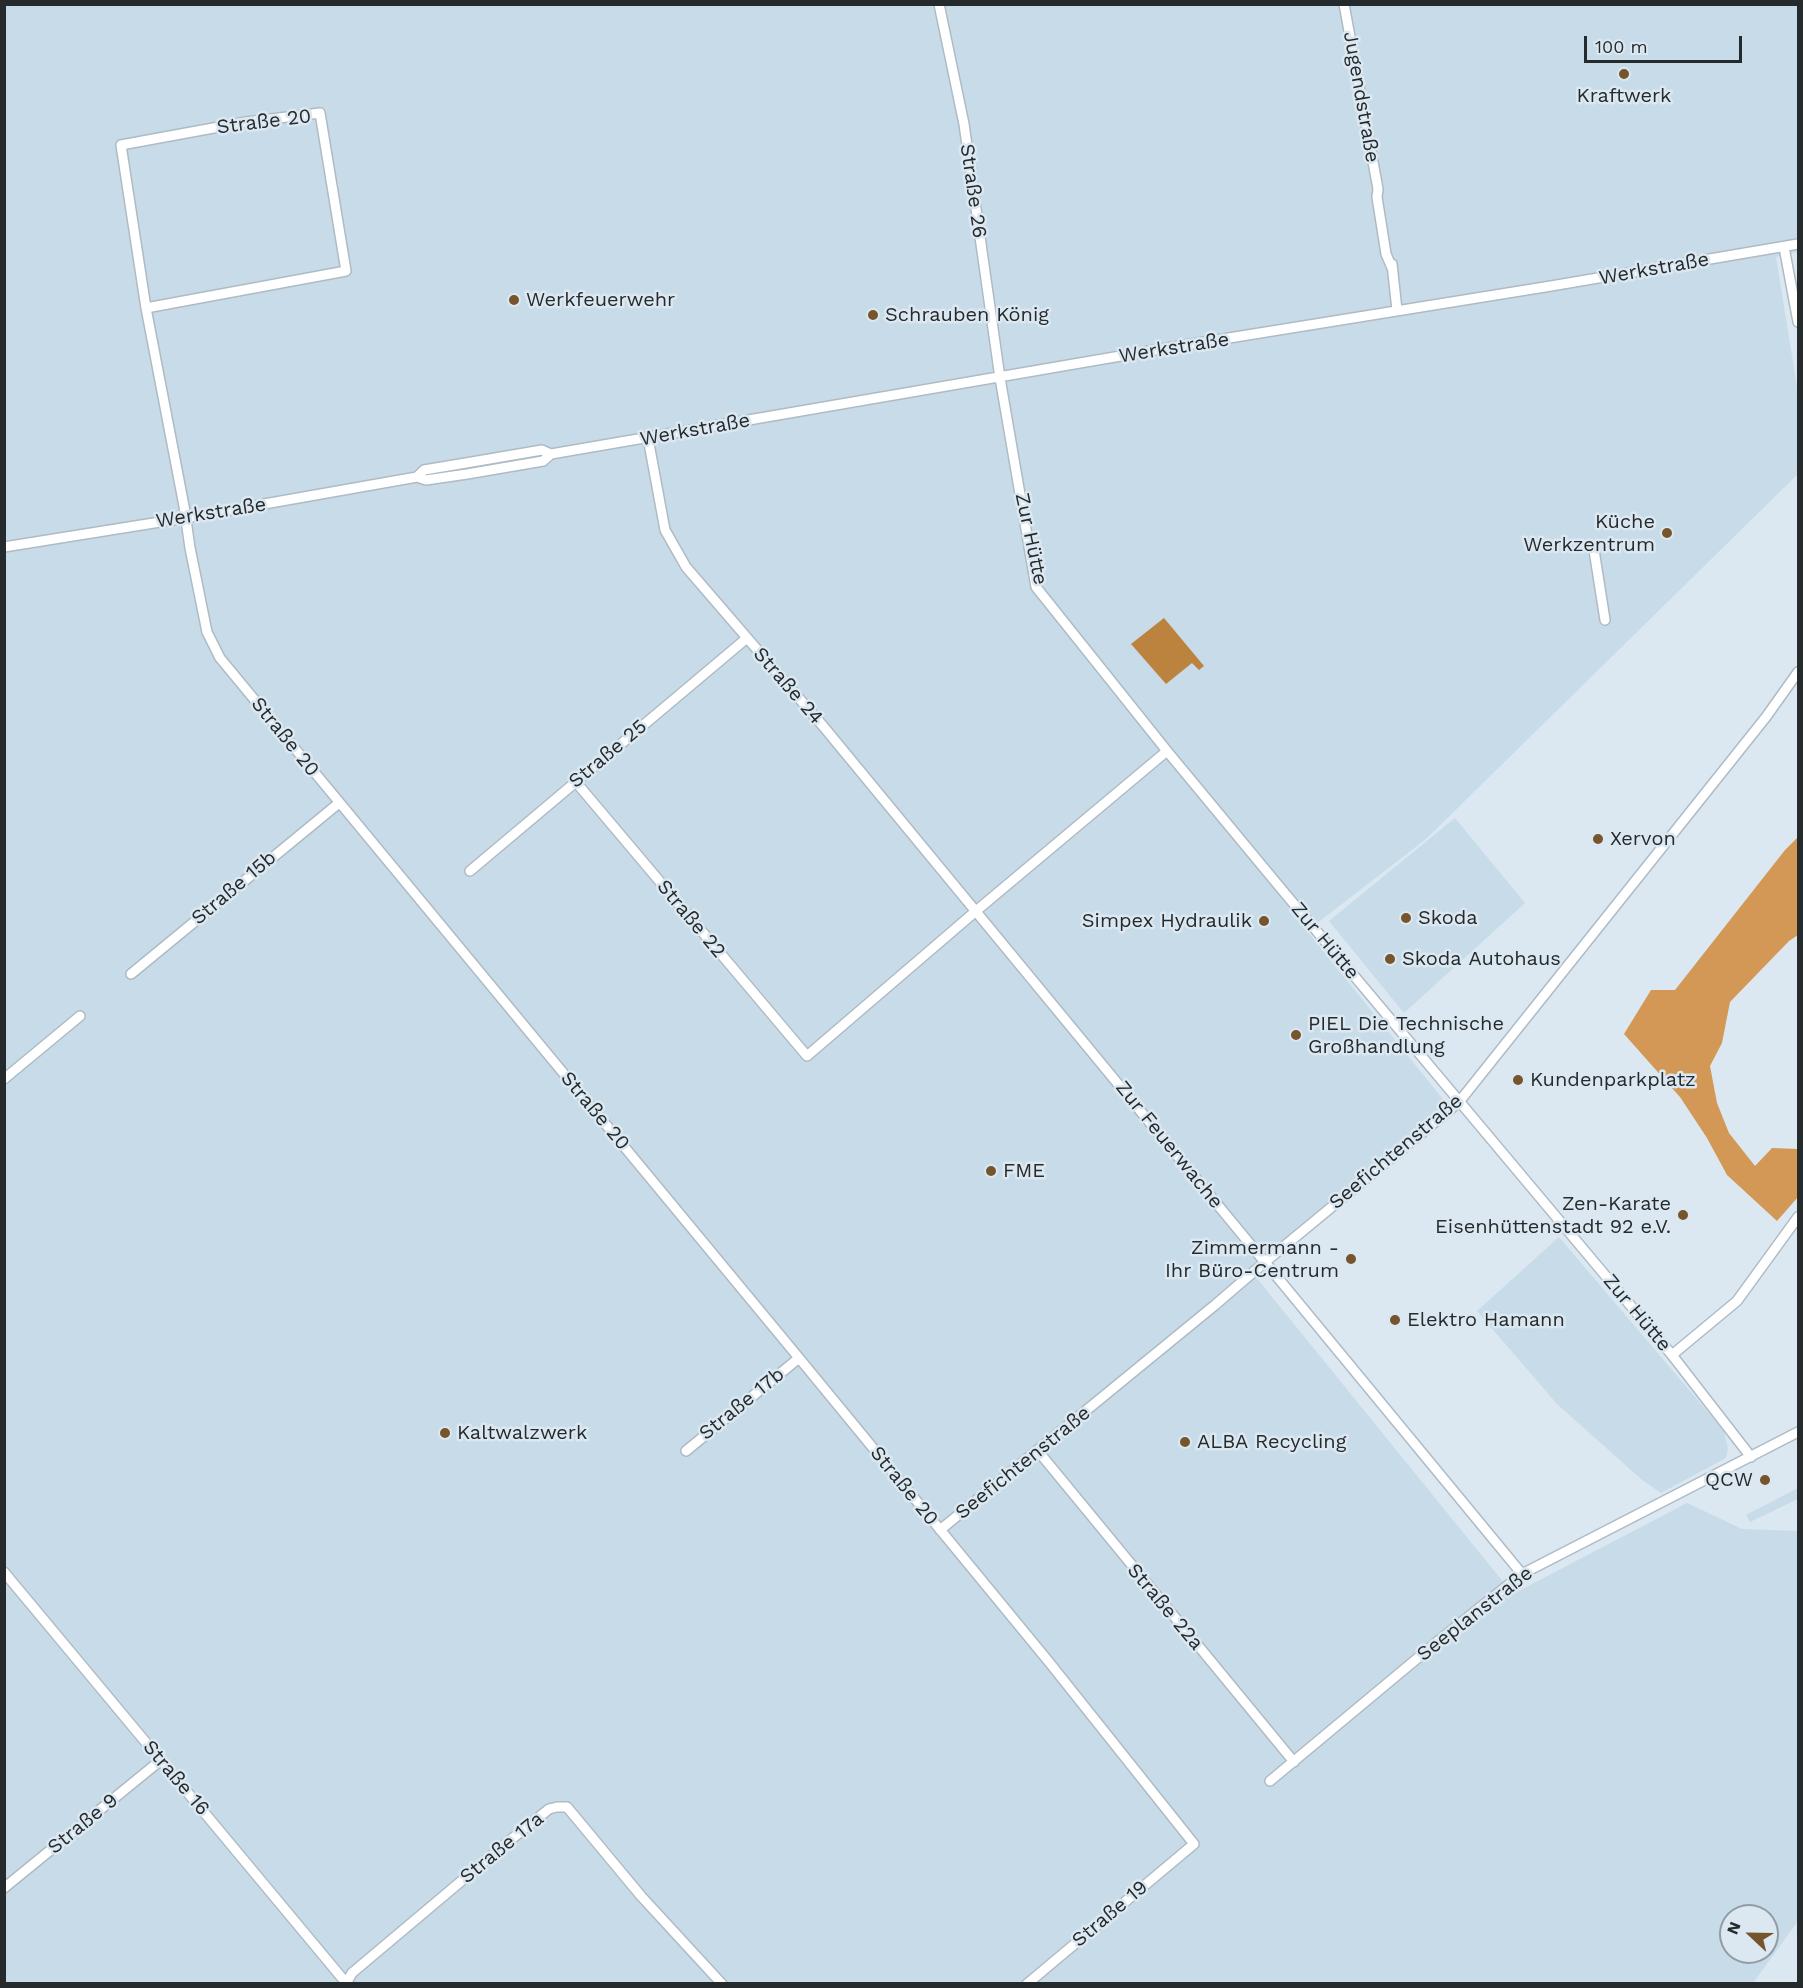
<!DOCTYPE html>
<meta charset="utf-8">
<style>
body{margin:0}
#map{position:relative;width:1803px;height:1988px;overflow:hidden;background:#dbe8f1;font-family:"Work Sans",sans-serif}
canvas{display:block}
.frame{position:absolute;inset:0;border:6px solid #252a2d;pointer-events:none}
.north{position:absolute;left:1719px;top:1904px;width:60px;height:60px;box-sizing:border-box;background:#dbe8f1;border:2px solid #929ca3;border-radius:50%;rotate:292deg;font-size:16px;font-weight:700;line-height:24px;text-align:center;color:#252a2d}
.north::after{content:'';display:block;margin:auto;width:21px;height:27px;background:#76542c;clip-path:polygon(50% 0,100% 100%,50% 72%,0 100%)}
.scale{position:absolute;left:1584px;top:36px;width:158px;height:27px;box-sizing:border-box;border:3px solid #252a2d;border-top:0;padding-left:8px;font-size:18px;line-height:21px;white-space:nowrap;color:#252a2d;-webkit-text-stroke:4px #dbe8f1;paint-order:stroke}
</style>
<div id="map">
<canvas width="1803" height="1988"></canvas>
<div class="frame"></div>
<div class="north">N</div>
<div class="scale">100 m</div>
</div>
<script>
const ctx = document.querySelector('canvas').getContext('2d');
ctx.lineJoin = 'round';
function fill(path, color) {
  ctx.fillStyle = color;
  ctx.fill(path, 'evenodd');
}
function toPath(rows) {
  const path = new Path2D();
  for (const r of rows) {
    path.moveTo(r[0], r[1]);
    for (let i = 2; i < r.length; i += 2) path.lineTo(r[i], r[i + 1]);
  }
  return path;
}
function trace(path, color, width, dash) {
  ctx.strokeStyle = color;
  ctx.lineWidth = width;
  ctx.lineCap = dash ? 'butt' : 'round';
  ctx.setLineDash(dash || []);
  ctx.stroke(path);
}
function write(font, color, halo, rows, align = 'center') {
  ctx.font = font + ' "Work Sans",sans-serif';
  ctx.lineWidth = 5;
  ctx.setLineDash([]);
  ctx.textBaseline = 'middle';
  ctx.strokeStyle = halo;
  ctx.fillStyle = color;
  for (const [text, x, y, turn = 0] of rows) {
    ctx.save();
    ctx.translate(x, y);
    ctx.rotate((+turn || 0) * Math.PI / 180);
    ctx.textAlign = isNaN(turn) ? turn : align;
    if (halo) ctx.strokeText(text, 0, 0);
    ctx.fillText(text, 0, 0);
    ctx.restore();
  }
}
fill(toPath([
 [5,5,1798,5,1798,252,1776,257,1798,393,1798,474,1426,839,1307,931,1455,1114,1255,1276,1513,1594,1687,1503,1742,1529,1798,1531,1798,1921,1753,1983,5,1984],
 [1731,1916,1767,1916,1767,1952,1731,1952],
 [1455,818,1525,903,1404,1013,1329,921],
 [1559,1237,1724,1431,1728,1448,1726,1458,1661,1493,1641,1479,1557,1404,1477,1311],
 [1798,1488,1798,1499,1750,1522,1746,1515]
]), '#c8dbe8');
fill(toPath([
 [1798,837,1798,935,1789,941,1730,1002,1722,1043,1710,1066,1717,1103,1729,1133,1755,1166,1772,1148,1798,1149,1798,1197,1777,1221,1727,1175,1707,1138,1680,1097,1624,1034,1651,990,1675,990,1785,850]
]), '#d39855');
fill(toPath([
 [1164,618,1204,666,1199,670,1192,663,1166,684,1131,644]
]), '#bc833f');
const minor = toPath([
 [939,4,964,124,1000,378,1036,587,1167,751,1283,891,1672,1355,1751,1457],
 [1344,4,1378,189,1377,197,1386,254,1392,268],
 [1784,247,1798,322],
 [1392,264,1397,310],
 [146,308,121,145,246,122,320,113,346,271,146,308,184,506,190,548,207,632,220,658,799,1358,1049,1662,1194,1844,1027,1984],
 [648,438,665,530,686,567,823,726,1522,1574],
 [417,477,424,470,466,463,542,450,551,454],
 [4,547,185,518,417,477,426,480,467,474,543,461,551,454,1167,348,1551,286,1798,244],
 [1594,550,1605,620],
 [575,781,807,1056,976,911,1167,751],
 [470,871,747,638],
 [131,974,339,803],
 [4,1079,80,1016],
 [1672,1355,1737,1301,1798,1217],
 [686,1451,799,1358],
 [1038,1451,1294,1762],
 [940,1530,1215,1305,1265,1262,1459,1102,1766,717,1798,672],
 [4,1572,347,1984],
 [1270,1781,1437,1642,1522,1574,1798,1432],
 [4,1888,161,1760],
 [347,1982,352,1973,503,1846,549,1809,557,1807,567,1807,641,1896,722,1984]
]);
trace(minor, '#afbbc4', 12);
trace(minor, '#fff', 9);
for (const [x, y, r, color] of [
 [1624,74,6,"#76542c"],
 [514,300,6,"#76542c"],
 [873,315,6,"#76542c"],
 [1667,533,6,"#76542c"],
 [1598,839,6,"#76542c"],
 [1406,918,6,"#76542c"],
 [1264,921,6,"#76542c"],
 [1390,959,6,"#76542c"],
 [1296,1035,6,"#76542c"],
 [1518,1080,6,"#76542c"],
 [991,1171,6,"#76542c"],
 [1683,1215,6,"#76542c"],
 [1351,1259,6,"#76542c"],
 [1395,1320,6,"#76542c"],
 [445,1433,6,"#76542c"],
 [1185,1442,6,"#76542c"],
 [1765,1480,6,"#76542c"]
]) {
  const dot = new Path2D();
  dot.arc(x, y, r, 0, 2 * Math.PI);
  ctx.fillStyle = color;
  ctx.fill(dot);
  trace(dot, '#dbe8f1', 2);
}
write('20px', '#252a2d', '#dbe8f1', [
 ["Kraftwerk",1624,96,"center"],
 ["Werkfeuerwehr",526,300],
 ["Schrauben König",885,315],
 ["Küche",1655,522,"right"],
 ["Werkzentrum",1655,545,"right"],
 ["Xervon",1610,839],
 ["Skoda",1418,918],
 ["Simpex Hydraulik",1252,921,"right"],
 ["Skoda Autohaus",1402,959],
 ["PIEL Die Technische",1308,1024],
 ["Großhandlung",1308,1047],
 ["Kundenparkplatz",1530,1080],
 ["FME",1003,1171],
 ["Zen-Karate",1671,1204,"right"],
 ["Eisenhüttenstadt 92 e.V.",1671,1227,"right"],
 ["Zimmermann -",1339,1248,"right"],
 ["Ihr Büro-Centrum",1339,1271,"right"],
 ["Elektro Hamann",1407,1320],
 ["Kaltwalzwerk",457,1433],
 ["ALBA Recycling",1197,1442],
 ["QCW",1753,1480,"right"]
], 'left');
write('20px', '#252a2d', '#dbe8f1', [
 ["Jugendstraße",1361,97,80],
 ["Straße 20",264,122,-7],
 ["Straße 26",973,191,82],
 ["Werkstraße",1654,269,-10],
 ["Werkstraße",1174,348,-9],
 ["Werkstraße",695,430,-10],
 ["Werkstraße",211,513,-9],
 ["Zur Hütte",1031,539,78],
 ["Straße 24",788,686,49],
 ["Straße 20",285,737,51],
 ["Straße 25",608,754,-40],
 ["Straße 15b",234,888,-40],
 ["Straße 22",691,919,50],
 ["Zur Hütte",1325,941,50],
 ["Straße 20",595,1111,50],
 ["Zur Feuerwache",1169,1145,51],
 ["Seefichtenstraße",1396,1152,-40],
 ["Zur Hütte",1637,1313,50],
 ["Straße 17b",742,1404,-39],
 ["Seefichtenstraße",1023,1463,-39],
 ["Straße 20",904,1486,51],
 ["Straße 22a",1165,1607,50],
 ["Seeplanstraße",1475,1614,-38],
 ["Straße 16",176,1778,50],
 ["Straße 9",83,1824,-39],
 ["Straße 17a",502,1848,-39],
 ["Straße 19",1110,1914,-40]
]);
</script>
